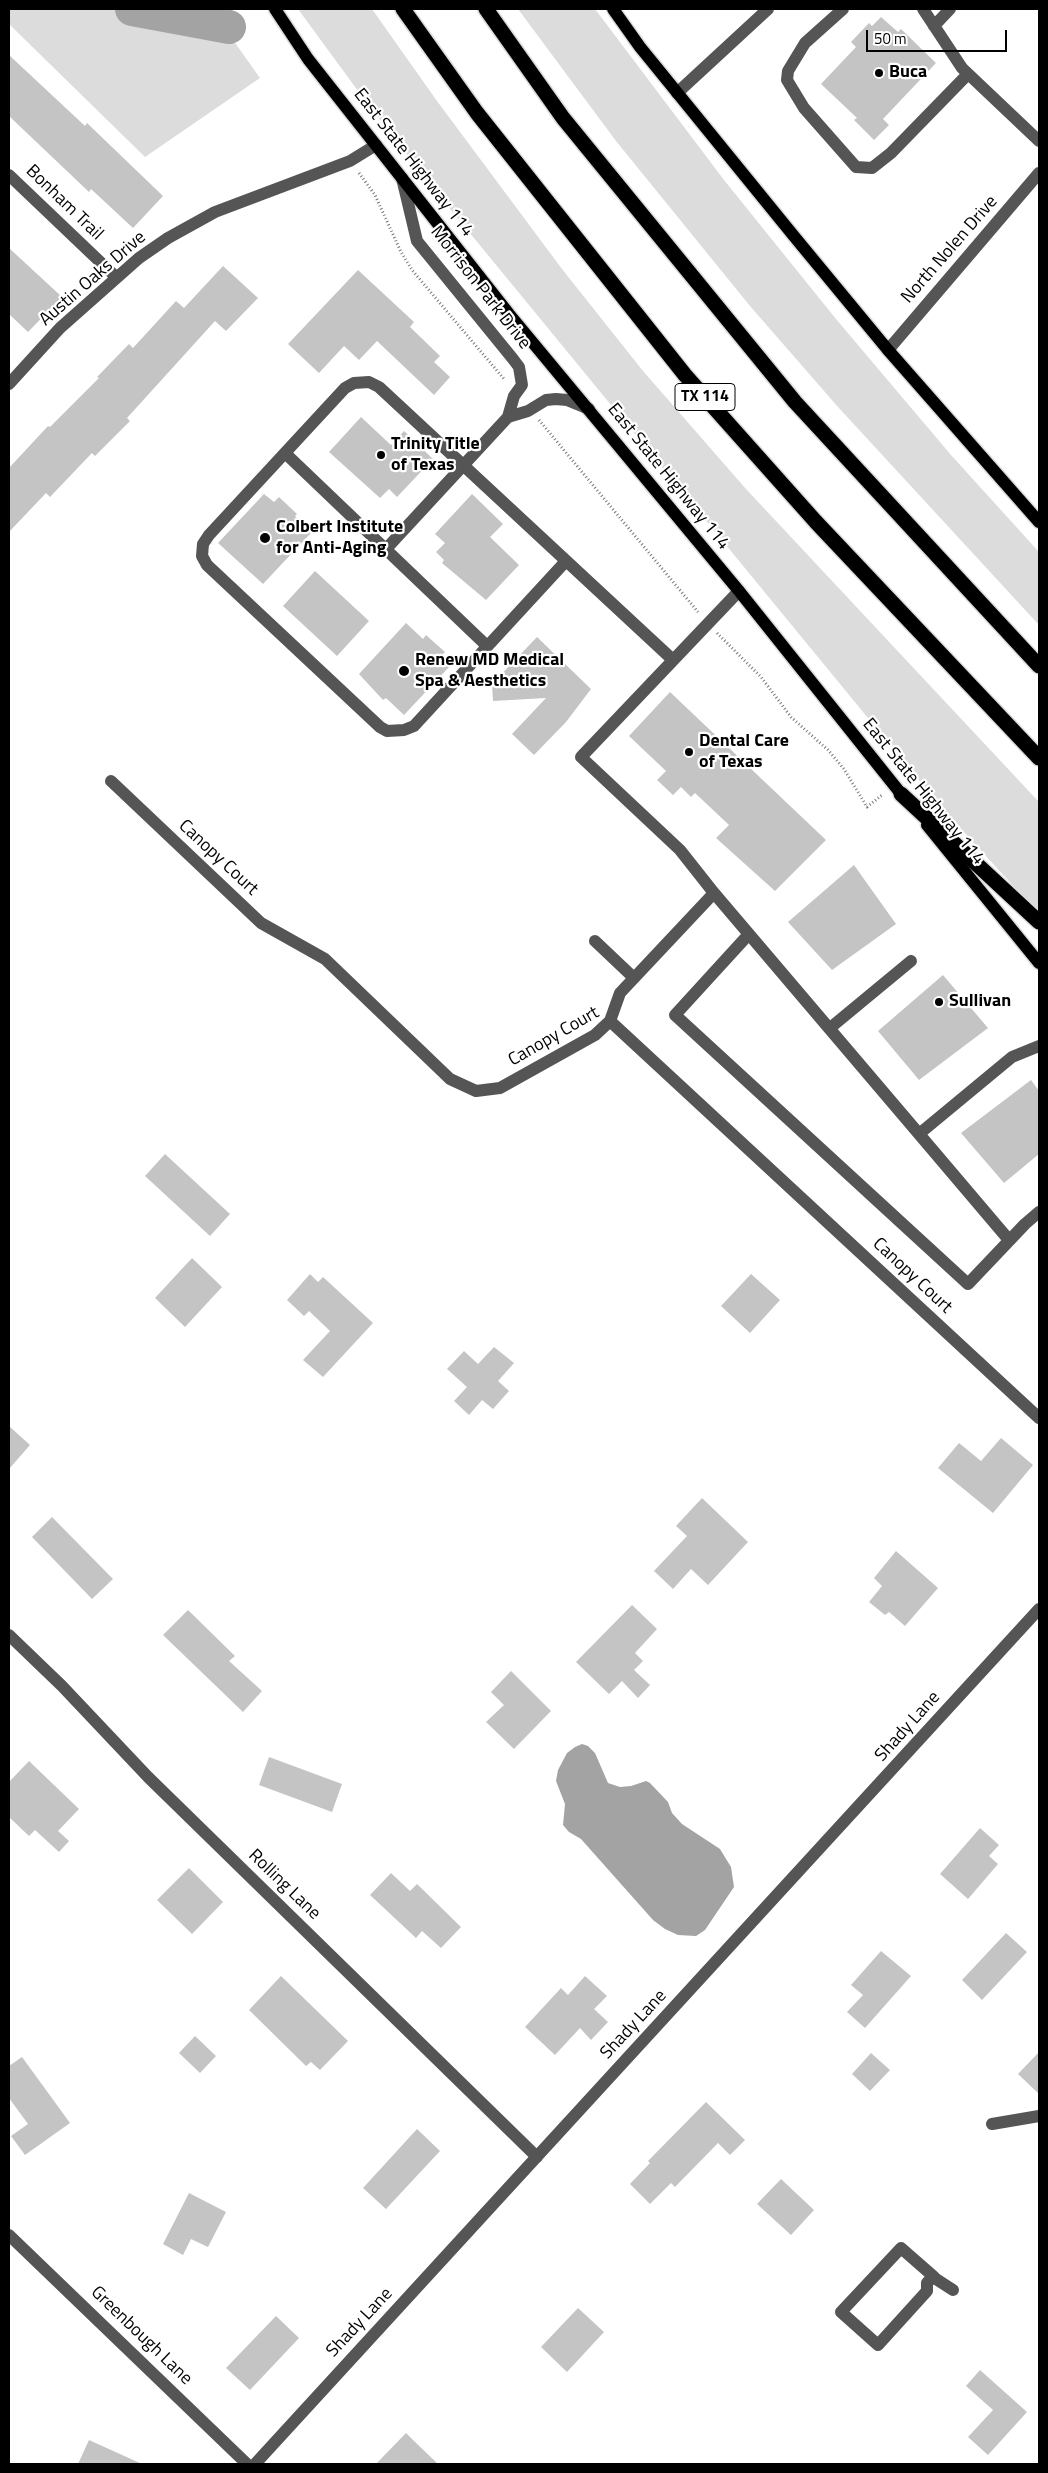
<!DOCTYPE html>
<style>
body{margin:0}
#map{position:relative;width:1048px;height:2473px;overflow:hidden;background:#fff;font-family:"Titillium Web",sans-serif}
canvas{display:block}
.frame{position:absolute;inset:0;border:10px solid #000;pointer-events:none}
.scale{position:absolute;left:866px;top:30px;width:141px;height:22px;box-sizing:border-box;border:2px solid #000;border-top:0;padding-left:6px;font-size:15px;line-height:18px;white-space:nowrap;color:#000;-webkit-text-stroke:4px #fff;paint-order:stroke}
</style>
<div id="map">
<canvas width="1048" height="2473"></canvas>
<div class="frame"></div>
<div class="scale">50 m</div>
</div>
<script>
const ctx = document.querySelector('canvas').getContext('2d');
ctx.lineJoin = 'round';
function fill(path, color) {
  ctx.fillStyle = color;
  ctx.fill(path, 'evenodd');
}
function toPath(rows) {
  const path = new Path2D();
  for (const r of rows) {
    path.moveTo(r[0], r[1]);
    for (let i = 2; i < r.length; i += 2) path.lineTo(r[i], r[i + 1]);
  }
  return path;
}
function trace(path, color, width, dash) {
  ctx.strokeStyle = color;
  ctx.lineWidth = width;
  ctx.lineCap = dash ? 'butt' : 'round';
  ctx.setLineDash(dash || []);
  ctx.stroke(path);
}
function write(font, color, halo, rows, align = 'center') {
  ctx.font = font + ' "Titillium Web",sans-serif';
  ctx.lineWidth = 4.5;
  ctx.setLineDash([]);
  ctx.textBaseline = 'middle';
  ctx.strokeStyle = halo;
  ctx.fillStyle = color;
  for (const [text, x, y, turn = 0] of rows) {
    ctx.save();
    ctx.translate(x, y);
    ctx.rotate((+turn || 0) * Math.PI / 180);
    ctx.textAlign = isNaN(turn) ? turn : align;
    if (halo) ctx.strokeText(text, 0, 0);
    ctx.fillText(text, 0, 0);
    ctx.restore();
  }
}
fill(toPath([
 [9,9,211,9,260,78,145,157,9,24],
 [298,9,372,9,437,101,562,269,643,371,746,489,1039,802,1039,914,941,807,437,193,361,95],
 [518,9,595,9,724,180,836,319,951,455,1039,552,1039,625,838,407,750,306,616,141]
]), '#dcdcdc');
fill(toPath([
 [582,1744,588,1746,595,1753,608,1783,620,1787,631,1786,646,1781,650,1783,668,1802,672,1813,682,1824,720,1849,731,1867,734,1887,705,1930,696,1936,678,1935,665,1929,653,1920,581,1839,569,1832,563,1825,565,1804,556,1781,558,1770,567,1753,575,1747]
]), '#a3a3a3');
trace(toPath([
 [132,9,229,27]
]), '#a3a3a3', 34);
fill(toPath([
 [881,17,898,32,901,29,936,63,883,119,889,125,874,140,854,120,857,118,821,84,856,47,851,42,869,23,872,26],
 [9,55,85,126,87,123,163,196,133,228,91,189,89,192,9,116],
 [9,248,62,297,28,332,9,314],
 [223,266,258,298,226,331,215,321,127,418,130,421,95,456,92,453,50,497,46,493,9,532,9,468,48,426,50,427,99,378,97,377,129,344,133,348,176,301,184,308],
 [358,270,414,322,410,327,440,356,434,362,450,377,434,395,377,341,359,360,344,346,319,373,288,344],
 [361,417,391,445,404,431,433,459,397,497,389,489,380,498,329,452],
 [264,494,274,502,279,497,297,514,295,516,311,533,263,584,218,543],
 [472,494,503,524,490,537,519,565,486,600,442,563,444,560,436,552,445,543,435,534],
 [315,571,369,621,337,656,283,606],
 [406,623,423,639,426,635,445,652,439,658,449,667,404,715,386,698,383,700,359,674],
 [537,637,591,689,566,722,534,755,512,734,546,698,493,701,492,684],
 [670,692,826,840,775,891,716,838,729,825,695,793,691,797,681,787,673,795,657,780,666,771,629,736],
 [854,865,896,924,832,970,788,922],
 [943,975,988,1028,919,1080,878,1031],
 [1031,1080,1039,1091,1039,1154,1004,1183,961,1133],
 [165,1154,230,1214,210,1236,145,1176],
 [192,1258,222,1287,185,1327,155,1298],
 [310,1274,318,1282,323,1277,373,1323,323,1377,303,1360,330,1331,309,1311,304,1316,287,1300],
 [751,1274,780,1300,750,1333,721,1306],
 [494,1347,514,1363,498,1381,509,1391,493,1409,482,1400,469,1415,454,1401,467,1387,447,1369,464,1351,478,1364],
 [9,1426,30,1445,9,1469],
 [1001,1438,1033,1465,993,1513,938,1468,959,1443,981,1461],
 [702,1498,748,1542,708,1585,691,1569,673,1589,654,1571,687,1536,676,1526],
 [52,1517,113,1579,92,1599,32,1537],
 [896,1551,938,1588,905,1626,889,1612,885,1615,869,1602,882,1586,874,1578],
 [632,1605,657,1629,635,1653,643,1661,634,1670,650,1685,638,1698,622,1681,609,1694,576,1662],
 [188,1610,235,1656,229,1661,262,1691,243,1712,163,1635],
 [511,1671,551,1711,514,1749,486,1722,504,1705,491,1692],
 [269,1757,342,1784,332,1812,259,1785],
 [29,1761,79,1809,58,1831,69,1841,59,1852,35,1830,29,1836,9,1817,9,1782],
 [980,1828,999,1845,989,1856,998,1864,968,1899,940,1874],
 [189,1868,223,1902,192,1934,157,1900],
 [391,1873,410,1891,417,1884,461,1927,441,1948,422,1931,416,1938,370,1895],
 [1006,1933,1027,1952,982,2000,962,1980],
 [881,1951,911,1976,865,2028,847,2012,863,1995,851,1985],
 [281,1976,348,2041,320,2070,311,2062,306,2066,249,2010],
 [585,1976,607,1996,594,2009,608,2022,591,2040,580,2028,555,2055,525,2027,561,1988,568,1995],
 [195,2036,216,2056,200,2073,179,2053],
 [1039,2052,1039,2094,1018,2074],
 [871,2053,890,2070,870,2091,852,2074],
 [22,2057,70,2123,25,2155,11,2136,28,2124,9,2098,9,2066],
 [706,2102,745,2140,730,2155,718,2143,675,2187,671,2183,650,2204,630,2184,650,2163,648,2161],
 [417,2129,440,2151,386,2209,363,2188],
 [781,2179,814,2210,791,2235,757,2204],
 [189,2193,226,2212,208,2247,191,2239,183,2255,163,2244],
 [578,2308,604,2332,567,2372,541,2347],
 [276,2316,299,2338,250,2390,226,2368],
 [980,2370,1027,2412,988,2455,968,2437,993,2410,966,2386],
 [406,2433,414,2441,438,2464,376,2464],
 [89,2440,142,2464,78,2464]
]), '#c4c4c4');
const major = toPath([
 [275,9,308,59,509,314,739,591,906,800],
 [613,9,640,47,793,235,888,350,1039,522],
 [927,825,1039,963]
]);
const highway = toPath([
 [403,9,477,113,685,375,816,522,1039,758],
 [486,9,563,118,795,402,1039,666],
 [901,794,1039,922]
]);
trace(major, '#dbdbdb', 15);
trace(highway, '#dbdbdb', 18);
trace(toPath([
 [359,173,375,195,401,252,412,270,504,379],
 [539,420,698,612],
 [717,633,761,677,791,717,828,750,844,769,867,807,882,795]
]), '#777', 3, [1, 2.5]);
trace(toPath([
 [843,9,805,43,788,71,787,80,804,108,856,167,872,168,891,153,968,74],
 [923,9,962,68,1039,141],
 [934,26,950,9],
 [677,93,768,9],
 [9,175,116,277],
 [888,350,1039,173],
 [9,384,60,328,139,258,168,238,215,212,350,161,376,145],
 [508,417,528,411,546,400,556,399,567,400,589,409],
 [285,453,487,646],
 [386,549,508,417,514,396,522,385,519,367,513,359,417,241,402,178],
 [566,561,414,726,404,730,387,731,380,727,207,565,202,556,203,544,209,535,345,388,354,383,369,382,379,387,673,660],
 [111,781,261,923,325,959,450,1079,476,1091,500,1088,595,1035,610,1021,1039,1418],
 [714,893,680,850,581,757,739,591],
 [749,934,675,1015,968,1284,1025,1224,1039,1212],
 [595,941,634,978],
 [610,1021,620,993,714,893,919,1134,1012,1057,1039,1046],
 [830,1028,911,961],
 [919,1134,1009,1240],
 [9,1635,62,1686,148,1777,537,2157],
 [992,2124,1039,2116],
 [9,2235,247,2464],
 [933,2276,927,2283,927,2291,878,2345,841,2312,901,2248,933,2276,936,2279,953,2290],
 [255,2464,1039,1609]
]), '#555', 12);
trace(major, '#000', 12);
trace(highway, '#000', 15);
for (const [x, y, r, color] of [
 [879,73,5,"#000"],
 [381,455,5,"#000"],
 [265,538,6,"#000"],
 [404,671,6,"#000"],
 [689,752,5,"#000"],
 [939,1002,5,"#000"]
]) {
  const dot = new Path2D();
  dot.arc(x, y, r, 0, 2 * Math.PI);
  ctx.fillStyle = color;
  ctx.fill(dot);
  trace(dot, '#fff', 2);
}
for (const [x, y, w] of [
 [705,397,60]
]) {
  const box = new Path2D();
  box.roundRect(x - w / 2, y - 13.5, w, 27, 4);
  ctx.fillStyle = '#fff';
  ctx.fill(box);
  trace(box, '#000', 1);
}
write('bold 16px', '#000', null, [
 ["TX 114",705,397]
]);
write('bold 18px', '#000', '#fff', [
 ["Buca",889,73],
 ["Trinity Title",391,445],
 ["of Texas",391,466],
 ["Colbert Institute",276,528],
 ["for Anti-Aging",276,549],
 ["Renew MD Medical",415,661],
 ["Spa & Aesthetics",415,682],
 ["Dental Care",699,742],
 ["of Texas",699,763],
 ["Sullivan",949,1002]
], 'left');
write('18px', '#000', '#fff', [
 ["East State Highway 114",413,163,52],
 ["Bonham Trail",64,203,44],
 ["North Nolen Drive",950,250,-49],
 ["Austin Oaks Drive",93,279,-41],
 ["Morrison Park Drive",480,288,52],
 ["East State Highway 114",668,477,51],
 ["East State Highway 114",923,792,51],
 ["Canopy Court",218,858,43],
 ["Canopy Court",554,1037,-30],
 ["Canopy Court",912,1276,43],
 ["Shady Lane",908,1727,-48],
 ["Rolling Lane",284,1885,44],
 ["Shady Lane",634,2025,-47],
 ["Shady Lane",360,2323,-47],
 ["Greenbough Lane",141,2336,44]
]);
</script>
